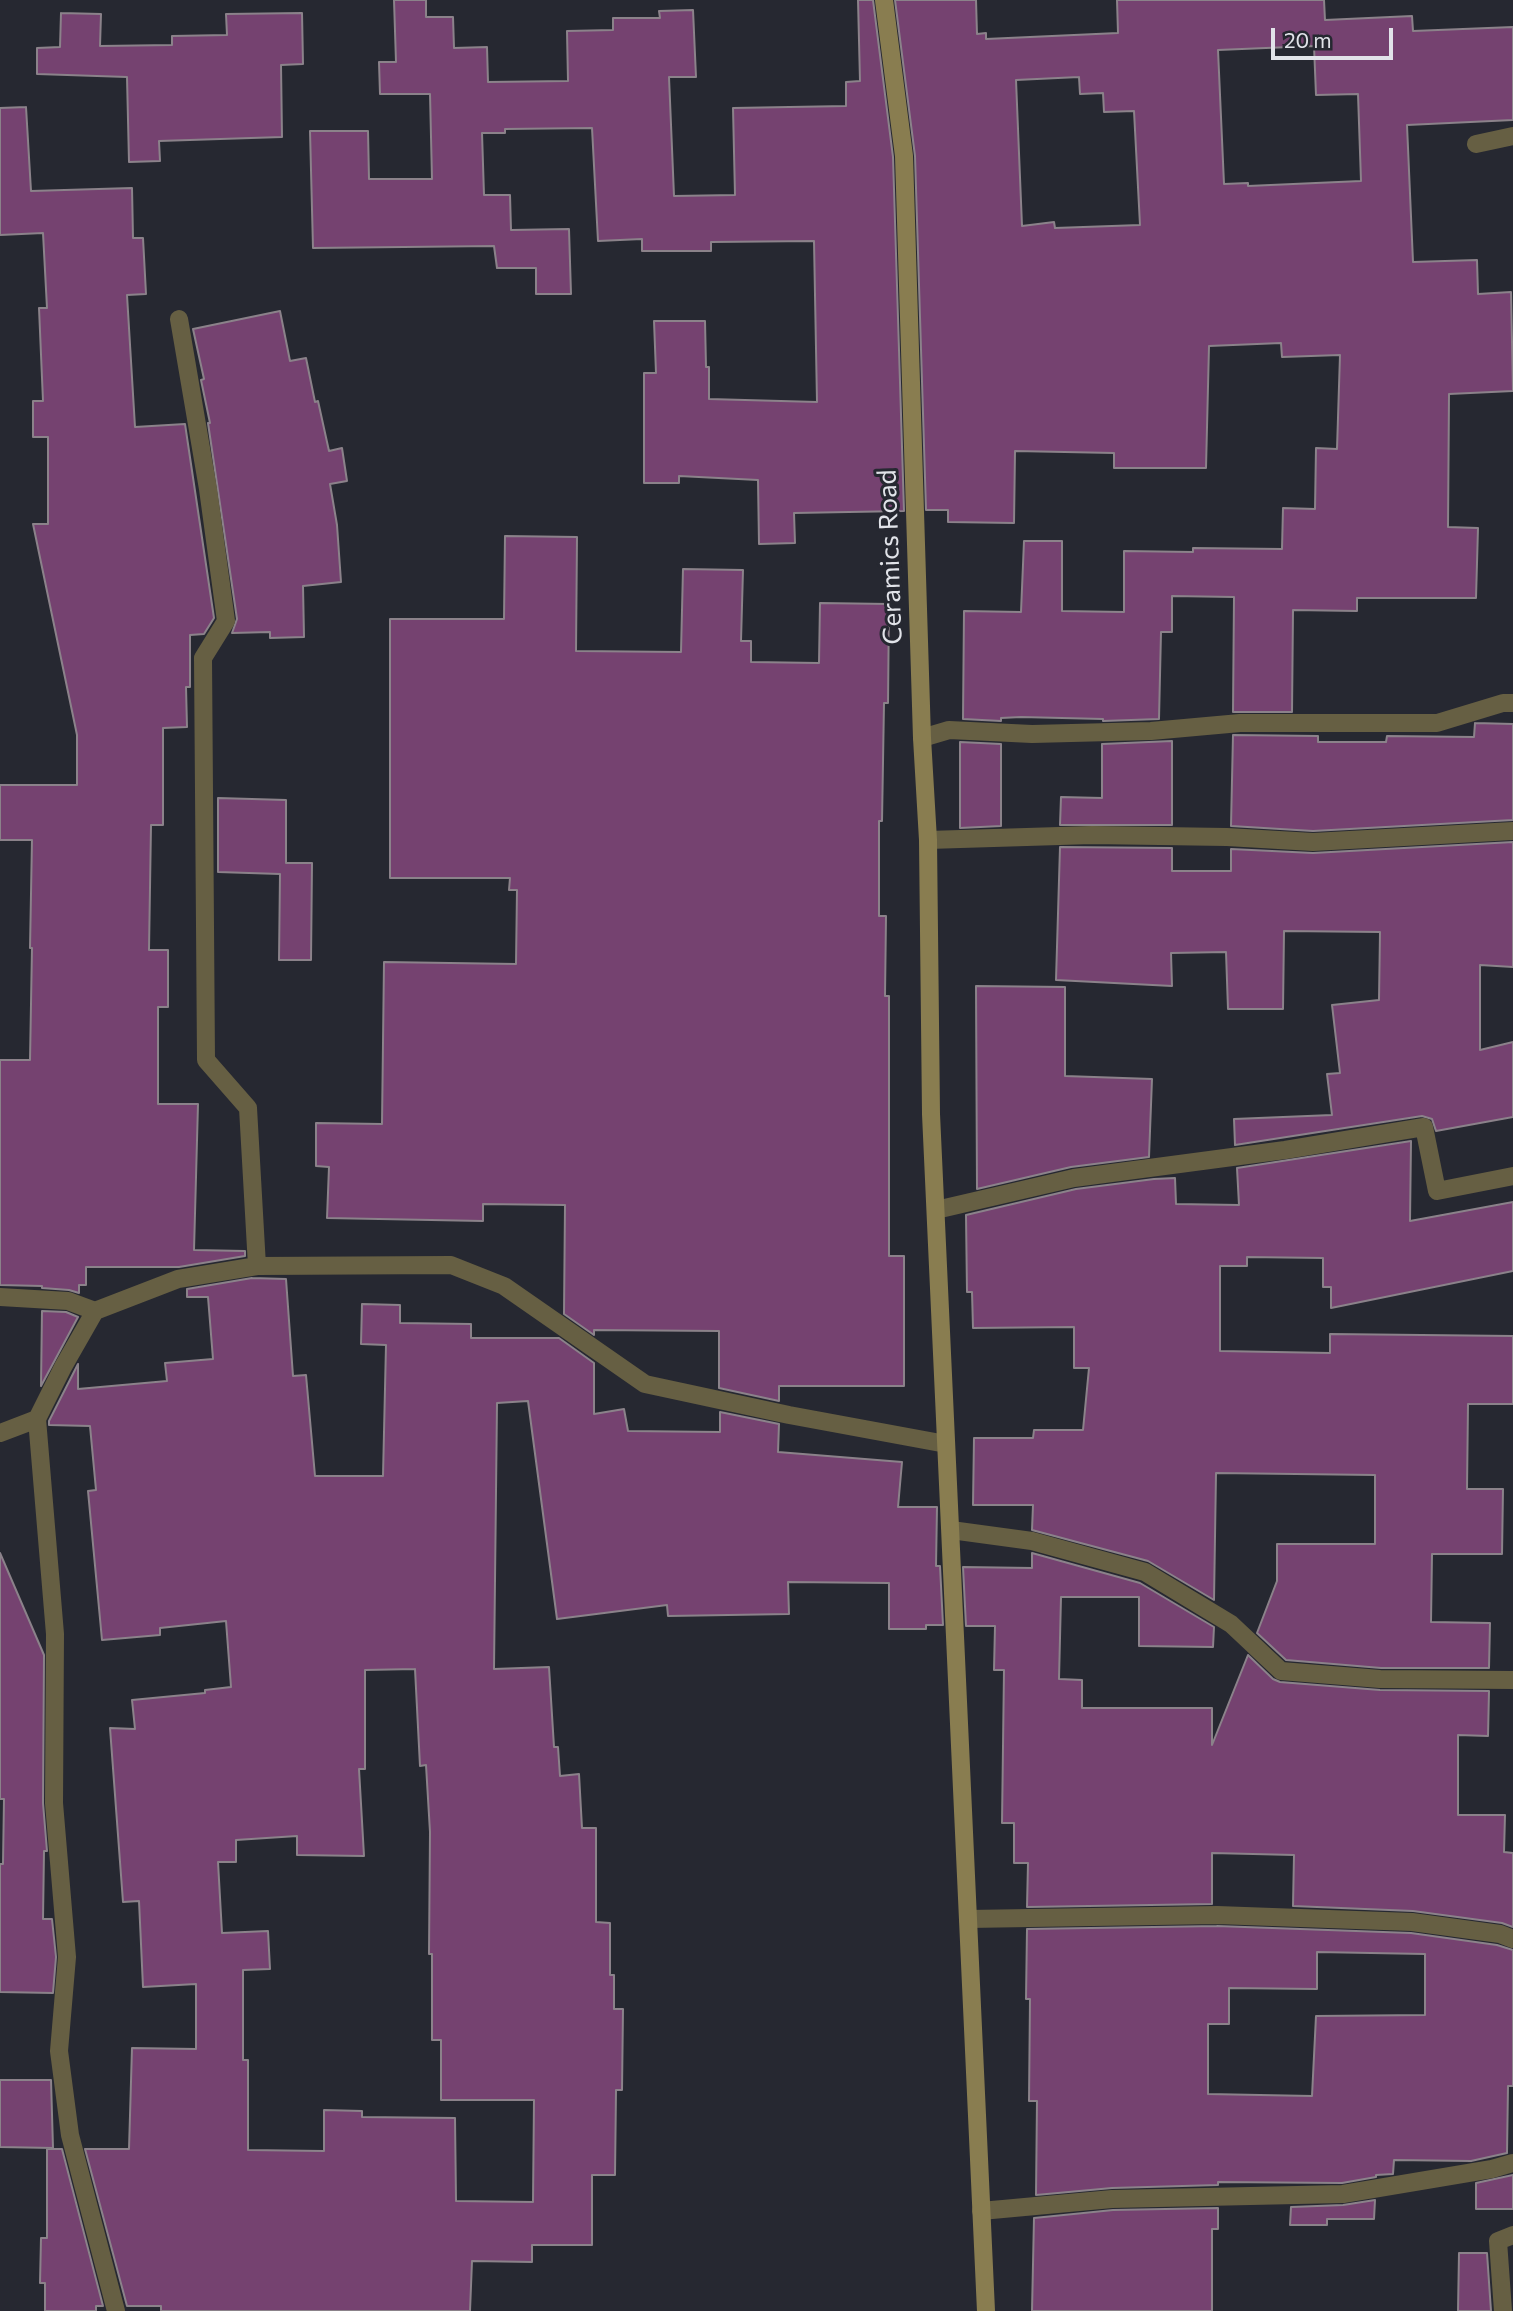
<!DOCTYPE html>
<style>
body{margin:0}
#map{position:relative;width:1513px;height:2311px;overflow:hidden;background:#262831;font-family:Commissioner,sans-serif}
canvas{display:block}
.scale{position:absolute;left:1271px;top:28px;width:122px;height:32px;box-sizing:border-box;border:4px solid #e1e3e9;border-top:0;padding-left:9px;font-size:21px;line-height:24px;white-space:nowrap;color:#e1e3e9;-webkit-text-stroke:5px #262831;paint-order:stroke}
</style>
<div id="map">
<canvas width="1513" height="2311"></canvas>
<div class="scale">20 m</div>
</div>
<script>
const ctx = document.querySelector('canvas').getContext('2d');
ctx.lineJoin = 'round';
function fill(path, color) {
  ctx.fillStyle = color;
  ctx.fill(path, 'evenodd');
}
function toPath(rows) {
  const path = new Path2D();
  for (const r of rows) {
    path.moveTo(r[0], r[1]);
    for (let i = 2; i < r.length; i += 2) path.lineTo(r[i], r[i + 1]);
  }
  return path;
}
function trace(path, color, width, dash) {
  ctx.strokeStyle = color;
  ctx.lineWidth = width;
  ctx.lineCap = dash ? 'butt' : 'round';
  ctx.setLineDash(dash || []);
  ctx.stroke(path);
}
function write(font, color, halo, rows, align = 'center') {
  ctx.font = font + ' Commissioner,sans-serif';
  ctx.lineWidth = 6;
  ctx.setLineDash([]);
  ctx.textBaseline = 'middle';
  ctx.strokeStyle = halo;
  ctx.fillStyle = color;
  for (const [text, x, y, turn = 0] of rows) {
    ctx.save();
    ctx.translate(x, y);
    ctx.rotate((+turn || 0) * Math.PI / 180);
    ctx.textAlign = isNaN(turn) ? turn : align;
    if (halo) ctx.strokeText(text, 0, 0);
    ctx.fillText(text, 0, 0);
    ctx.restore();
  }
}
const building = toPath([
 [394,0,426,0,426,17,453,17,454,48,487,47,488,82,568,81,567,31,613,30,613,18,660,18,659,11,693,10,696,77,669,77,674,196,735,195,733,108,846,106,846,82,860,81,858,0,873,0,893,157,904,511,794,513,795,543,759,544,758,480,679,476,679,483,644,483,644,373,656,373,654,321,705,321,706,367,709,367,709,399,817,402,814,241,711,242,711,251,642,251,642,239,598,241,592,128,505,129,505,133,482,133,484,195,510,195,511,230,569,229,571,294,536,294,536,268,497,268,494,246,313,248,310,131,368,131,369,179,432,179,430,94,380,94,379,62,396,62,394,0],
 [895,0,976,0,977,34,986,33,986,39,1118,33,1117,0,1324,0,1325,20,1412,16,1413,31,1513,27,1513,120,1407,125,1413,262,1477,260,1478,294,1511,292,1513,391,1449,394,1448,527,1478,528,1476,598,1357,598,1357,611,1293,610,1292,712,1233,712,1234,597,1172,596,1172,632,1161,632,1159,719,1103,721,1103,719,1021,717,1001,718,1001,721,963,719,964,611,1021,612,1024,541,1062,541,1062,611,1124,612,1124,551,1193,552,1193,548,1282,549,1283,508,1315,509,1316,448,1337,449,1340,355,1282,357,1281,343,1209,346,1206,468,1114,468,1114,453,1015,451,1014,523,948,522,948,510,926,510,915,156,895,0],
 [1314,46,1316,95,1358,94,1361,181,1248,186,1248,183,1224,184,1218,50,1314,46],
 [1079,77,1080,94,1103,93,1104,112,1134,111,1140,225,1055,228,1054,222,1022,226,1016,80,1079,77],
 [61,13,101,14,100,46,172,45,172,36,227,35,226,14,302,13,303,64,281,65,282,137,159,141,160,161,129,162,127,77,37,74,37,48,60,47,61,13],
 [26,107,31,191,132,188,133,238,143,238,146,294,127,295,135,427,185,424,214,618,204,634,190,635,190,687,186,687,187,727,163,728,163,825,151,825,149,950,168,950,168,1007,158,1007,158,1104,198,1104,194,1250,245,1251,245,1256,179,1267,86,1267,86,1285,79,1285,79,1293,69,1290,42,1288,42,1286,0,1285,0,1060,30,1060,32,948,30,948,32,840,0,840,0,785,77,785,77,735,33,524,48,524,48,437,33,437,33,401,43,401,39,308,47,308,43,233,0,235,0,108,26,107],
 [280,311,290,361,306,358,315,402,318,401,329,451,342,448,347,481,330,484,337,525,341,582,303,586,304,637,270,638,270,632,232,633,237,619,208,423,210,423,201,380,204,379,193,329,280,311],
 [505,536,577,537,576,651,681,652,683,569,743,570,741,641,751,641,751,662,819,663,820,603,889,604,888,703,884,703,882,821,879,821,879,916,886,916,885,996,889,996,889,1256,904,1256,904,1386,779,1386,779,1401,719,1388,719,1331,594,1330,594,1335,564,1314,565,1205,483,1204,483,1221,327,1218,329,1167,316,1166,316,1123,382,1124,384,962,516,964,517,890,509,890,510,878,390,878,390,619,504,619,505,536],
 [1475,723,1513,724,1513,820,1313,831,1231,826,1233,735,1318,736,1318,742,1386,742,1387,736,1474,737,1475,723],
 [1172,741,1172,825,1060,825,1061,797,1102,798,1102,744,1172,741],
 [960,742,1001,744,1001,826,960,828,960,742],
 [218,798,286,800,286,863,312,863,311,960,279,960,280,874,218,872,218,798],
 [1513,842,1513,967,1480,965,1480,1050,1513,1042,1513,1117,1436,1131,1432,1119,1422,1116,1235,1145,1234,1119,1332,1115,1327,1074,1340,1073,1332,1005,1379,1000,1380,932,1284,931,1283,1009,1228,1009,1226,952,1171,953,1172,986,1056,980,1060,847,1172,848,1172,871,1231,871,1231,849,1313,853,1513,842],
 [976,986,1065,987,1065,1076,1152,1079,1149,1157,1071,1167,977,1189,976,986],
 [1411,1141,1410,1221,1513,1202,1513,1271,1331,1308,1331,1287,1323,1287,1323,1258,1247,1257,1247,1266,1220,1266,1220,1351,1330,1353,1330,1334,1513,1336,1513,1404,1468,1404,1467,1489,1503,1489,1502,1554,1432,1554,1431,1622,1490,1623,1489,1668,1381,1668,1286,1660,1257,1633,1277,1581,1277,1544,1375,1544,1375,1475,1216,1473,1214,1600,1148,1561,1032,1530,1033,1505,973,1505,974,1438,1033,1438,1034,1430,1083,1430,1089,1368,1074,1368,1074,1327,973,1328,972,1292,967,1292,966,1215,1076,1189,1154,1179,1175,1178,1176,1204,1239,1205,1237,1168,1411,1141],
 [252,1278,286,1279,293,1376,306,1375,315,1476,383,1476,386,1345,361,1344,362,1304,400,1305,400,1323,471,1324,471,1338,559,1338,594,1363,594,1414,624,1409,628,1431,720,1432,720,1412,779,1424,778,1452,902,1462,898,1507,937,1507,936,1566,940,1566,943,1625,926,1625,926,1629,889,1629,889,1583,788,1582,789,1614,668,1616,667,1605,557,1619,528,1401,497,1403,494,1669,549,1667,554,1747,558,1747,560,1776,579,1774,582,1828,596,1828,596,1922,610,1923,610,1975,614,1975,614,2009,623,2009,622,2090,616,2090,615,2175,592,2175,592,2245,532,2245,532,2262,472,2261,470,2311,161,2311,161,2306,127,2306,85,2149,129,2149,132,2048,196,2049,196,1984,143,1987,139,1901,123,1902,110,1728,135,1729,132,1700,205,1693,205,1690,231,1687,226,1621,160,1628,160,1635,102,1640,88,1491,96,1490,90,1426,49,1425,49,1421,78,1364,78,1389,167,1381,165,1363,213,1359,208,1297,187,1297,187,1289,252,1278],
 [415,1669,420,1766,426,1765,430,1832,429,1954,432,1954,432,2040,441,2040,441,2100,534,2100,533,2202,456,2201,455,2118,362,2117,362,2111,324,2110,324,2151,248,2150,248,2060,243,2060,243,1970,270,1969,268,1931,222,1933,218,1862,236,1862,236,1840,297,1836,297,1855,364,1856,359,1769,365,1769,365,1670,415,1669],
 [42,1311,66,1312,78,1317,41,1386,42,1311],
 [0,1553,44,1655,43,1803,47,1851,44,1851,43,1919,52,1919,56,1957,53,1993,0,1992,0,1864,3,1864,4,1799,0,1799,0,1553],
 [1032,1553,1140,1583,1214,1627,1213,1647,1139,1646,1139,1597,1061,1597,1059,1679,1082,1680,1082,1708,1212,1708,1212,1745,1248,1655,1273,1679,1280,1682,1380,1690,1489,1691,1488,1736,1458,1735,1458,1815,1505,1815,1504,1852,1513,1853,1513,1927,1502,1923,1413,1911,1293,1906,1294,1855,1212,1853,1212,1904,1027,1907,1028,1863,1014,1863,1014,1823,1002,1823,1004,1670,994,1670,995,1626,966,1626,963,1567,1032,1568,1032,1553],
 [1217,1926,1411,1933,1497,1945,1513,1950,1513,2086,1508,2086,1507,2153,1471,2161,1394,2160,1393,2174,1376,2175,1376,2177,1342,2183,1218,2182,1218,2185,1112,2188,1036,2195,1037,2101,1029,2101,1030,1999,1026,1999,1027,1929,1217,1926],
 [1317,1952,1425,1954,1425,2015,1316,2016,1312,2096,1208,2094,1208,2024,1229,2024,1229,1988,1317,1989,1317,1952],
 [0,2080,51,2080,53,2148,0,2147,0,2080],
 [47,2149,62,2149,103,2306,96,2306,96,2311,45,2311,45,2283,40,2283,41,2238,47,2238,47,2149],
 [1513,2175,1513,2209,1476,2209,1476,2183,1513,2175],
 [1375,2200,1374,2219,1327,2219,1327,2225,1290,2225,1291,2207,1343,2205,1375,2200],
 [1218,2208,1218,2229,1212,2229,1212,2311,1032,2311,1034,2218,1113,2210,1218,2208],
 [1459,2253,1487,2253,1491,2311,1458,2311,1459,2253]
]);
fill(building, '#754270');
trace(building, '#8b828a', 2);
trace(toPath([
 [1476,144,1513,136],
 [179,319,208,489,226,621,203,658,206,1060,248,1108,257,1266],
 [922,738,949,730,1032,734,1151,731,1240,723,1437,723,1503,703,1513,703],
 [928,840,1092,835,1227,837,1313,842,1513,831],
 [936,1210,1074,1178,1285,1150,1424,1127,1437,1191,1513,1176],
 [0,1297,68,1301,95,1311,178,1279,257,1266,451,1265,504,1286,645,1384,789,1415,946,1444],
 [37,1419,55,1634,54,1803,67,1957,59,2051,70,2135,116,2311],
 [0,1433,37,1419,63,1367,95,1311],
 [951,1530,1032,1541,1145,1572,1231,1624,1281,1671,1380,1679,1513,1680],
 [968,1919,1217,1915,1412,1922,1500,1934,1513,1939],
 [981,2211,1112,2199,1343,2194,1492,2169,1513,2163],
 [1503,2311,1498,2241,1513,2235]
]), '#665f43', 18);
trace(toPath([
 [884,0,904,156,922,738,928,840,931,1114,986,2311]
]), '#897d50', 18);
write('26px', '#e1e3e9', '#262831', [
 ["Ceramics Road",890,557,-92]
]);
</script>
